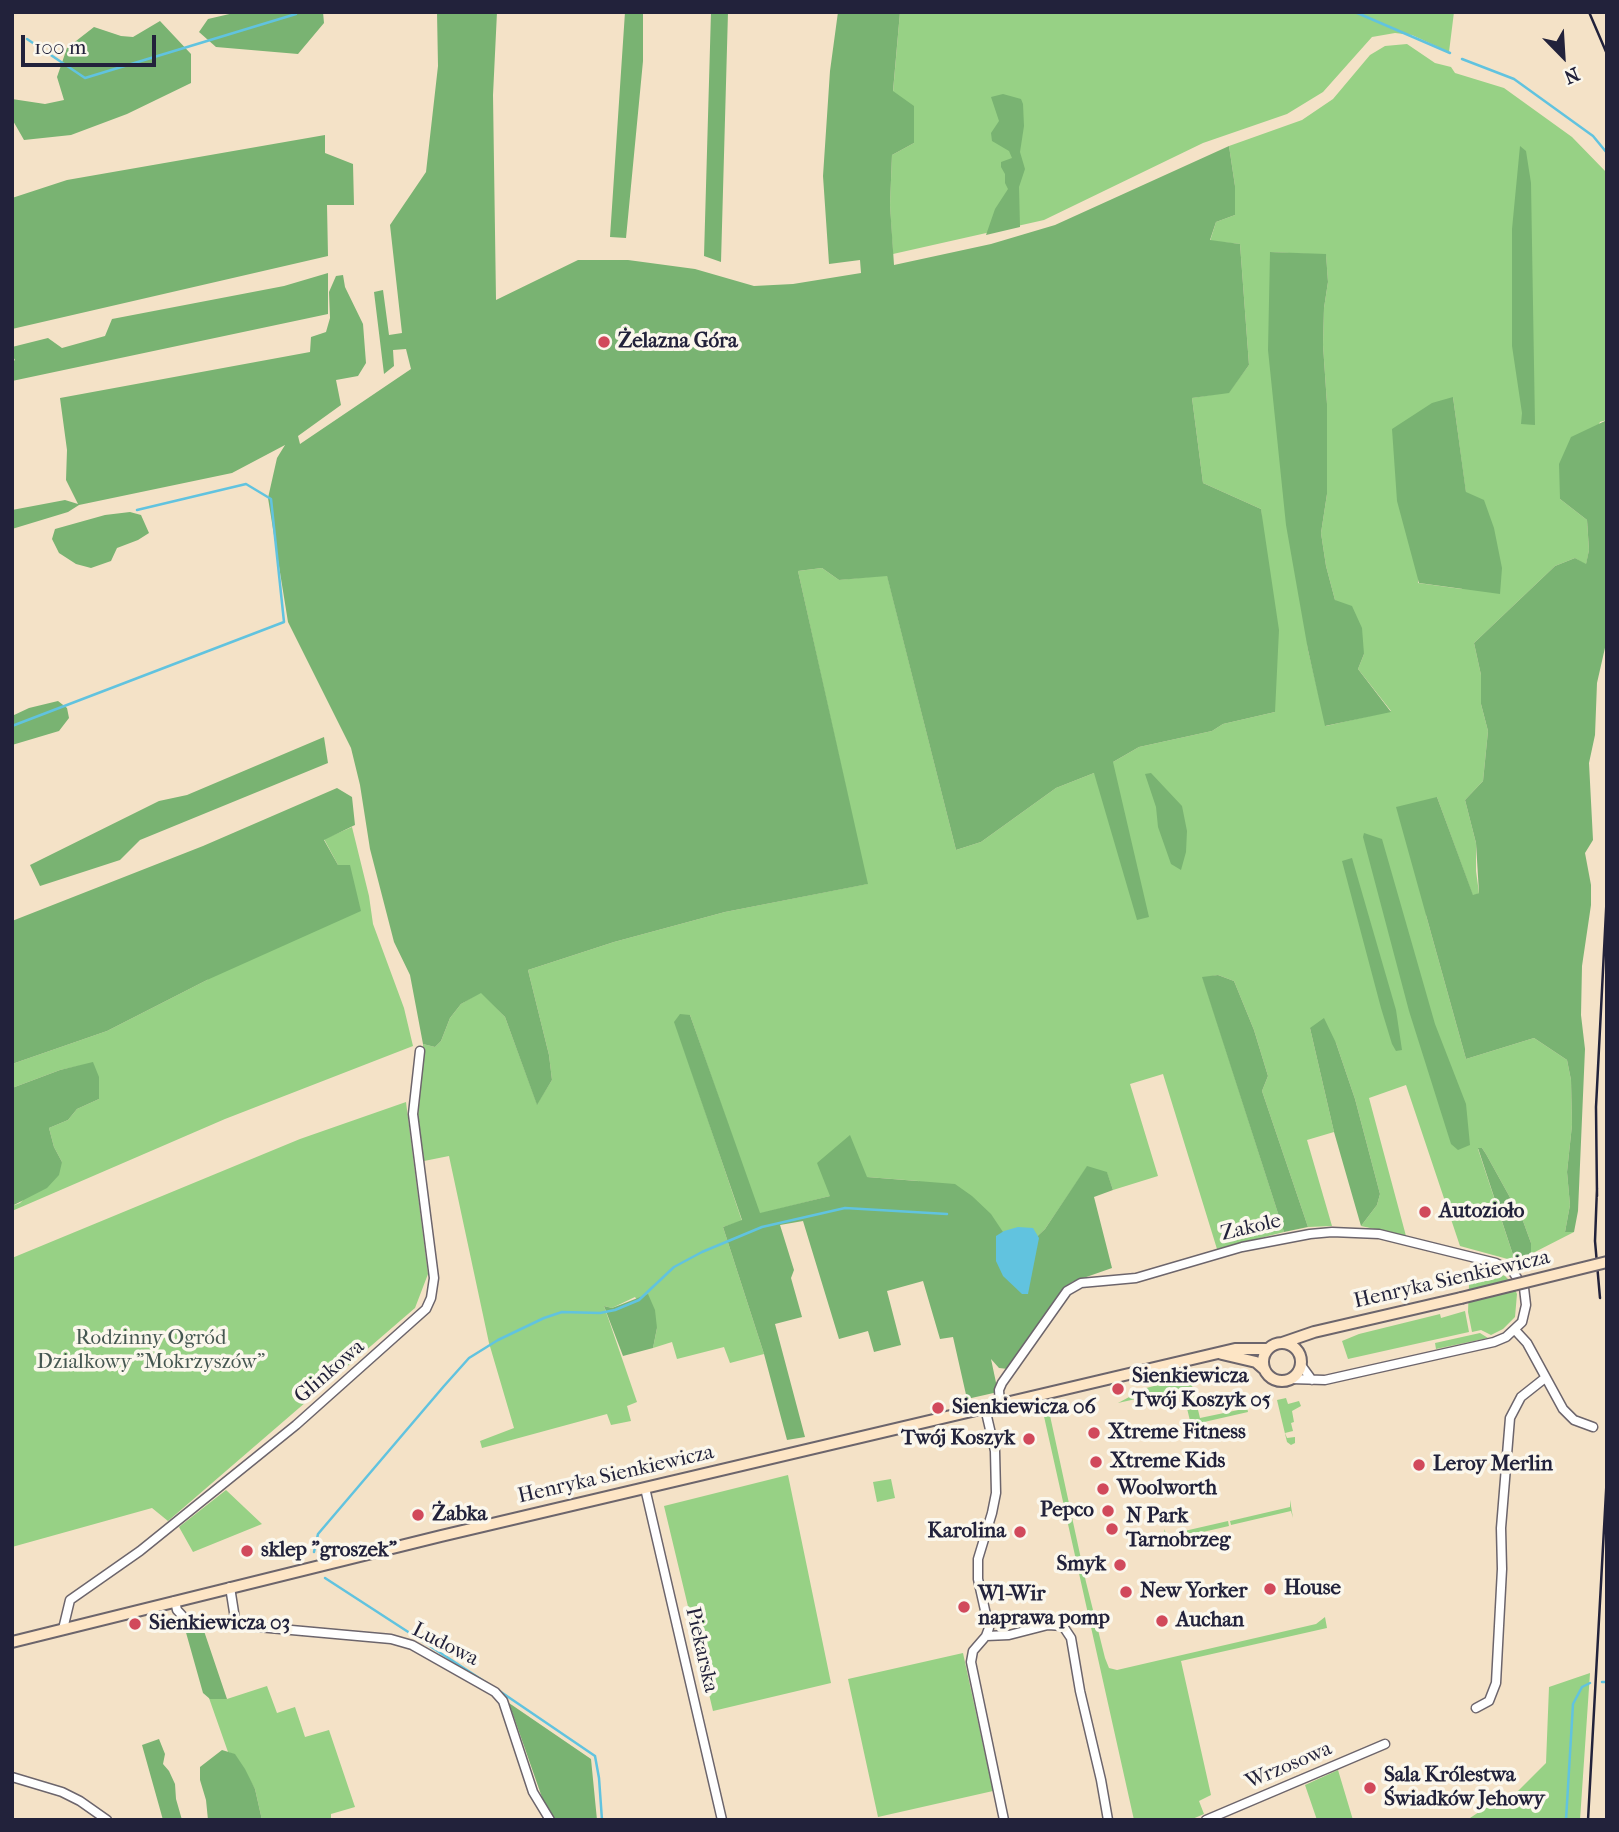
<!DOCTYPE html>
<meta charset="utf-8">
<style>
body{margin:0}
#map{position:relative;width:1619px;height:1832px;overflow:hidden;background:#f4e2c7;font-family:"IM FELL French Canon",serif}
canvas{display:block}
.frame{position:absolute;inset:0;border:14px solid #22223b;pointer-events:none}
.north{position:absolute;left:1528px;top:21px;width:70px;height:70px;-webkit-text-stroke:5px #fbf7ec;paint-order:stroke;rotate:156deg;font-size:19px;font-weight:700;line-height:28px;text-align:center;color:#22223b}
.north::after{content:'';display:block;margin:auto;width:24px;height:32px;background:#22223b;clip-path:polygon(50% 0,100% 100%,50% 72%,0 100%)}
.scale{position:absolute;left:21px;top:35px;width:135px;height:32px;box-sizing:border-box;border:4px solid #22223b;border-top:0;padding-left:9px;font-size:21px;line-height:24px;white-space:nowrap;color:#22223b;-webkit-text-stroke:5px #fbf7ec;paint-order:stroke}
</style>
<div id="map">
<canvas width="1619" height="1832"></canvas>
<div class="frame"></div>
<div class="north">N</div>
<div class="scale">100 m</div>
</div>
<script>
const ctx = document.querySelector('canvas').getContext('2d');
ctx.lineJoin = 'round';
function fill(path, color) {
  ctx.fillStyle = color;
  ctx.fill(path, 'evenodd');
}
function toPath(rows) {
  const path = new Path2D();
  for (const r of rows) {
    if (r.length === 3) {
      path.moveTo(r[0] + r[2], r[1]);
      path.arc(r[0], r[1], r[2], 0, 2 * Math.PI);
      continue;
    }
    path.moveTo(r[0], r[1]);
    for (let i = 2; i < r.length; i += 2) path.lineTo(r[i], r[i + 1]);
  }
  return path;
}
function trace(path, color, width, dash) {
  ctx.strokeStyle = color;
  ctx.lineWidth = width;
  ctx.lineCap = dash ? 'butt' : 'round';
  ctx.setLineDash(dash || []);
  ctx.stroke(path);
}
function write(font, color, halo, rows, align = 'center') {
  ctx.font = font + ' "IM FELL French Canon",serif';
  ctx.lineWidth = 7;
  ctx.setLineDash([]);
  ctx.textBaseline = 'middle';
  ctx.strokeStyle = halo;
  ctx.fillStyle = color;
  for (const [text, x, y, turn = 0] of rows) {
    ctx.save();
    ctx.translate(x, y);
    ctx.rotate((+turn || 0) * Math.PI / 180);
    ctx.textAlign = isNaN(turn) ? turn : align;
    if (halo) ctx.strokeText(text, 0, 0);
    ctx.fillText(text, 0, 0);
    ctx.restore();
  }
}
fill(toPath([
 [900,12,1454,12,1449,52,1412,35,1395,33,1372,37,1323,92,1287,114,1203,143,1044,220,893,254,890,205,892,155,914,143,893,92],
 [1407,44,1435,63,1451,67,1455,73,1504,88,1572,137,1607,173,1607,420,1600,422,1560,499,1587,520,1589,550,1586,565,1575,558,1555,566,1474,643,1481,675,1481,704,1488,731,1483,781,1465,800,1476,843,1476,871,1479,893,1473,896,1437,797,1426,915,1466,1059,1534,1038,1567,1060,1571,1080,1572,1125,1567,1172,1570,1205,1565,1232,1574,1232,1531,1254,1531,1243,1523,1221,1486,1154,1482,1148,1478,1149,1515,1261,1460,1246,1406,1085,1369,1098,1406,1236,1361,1226,1377,1205,1380,1194,1355,1099,1336,1043,1310,1028,1334,1132,1307,1140,1332,1226,1308,1227,1262,1091,1268,1076,1254,1030,1234,981,1218,975,1203,978,1284,1232,1217,1249,1163,1074,1130,1084,1158,1176,1113,1190,1107,1173,1087,1167,1045,1229,1027,1246,1011,1249,918,1181,867,1177,830,1196,759,1214,690,1015,681,1015,675,1022,742,1221,723,1227,764,1354,730,1363,724,1347,677,1359,672,1342,653,1348,657,1328,635,1297,612,1308,604,1306,637,1402,627,1406,631,1421,611,1425,607,1414,482,1448,480,1441,514,1428,489,1343,449,1156,424,1161,418,1114,423,1067,423,1044,435,1047,441,1041,450,1018,461,1004,481,992,505,1017,537,1104,552,1080,549,1055,528,970,614,942,725,912,867,884,798,571,822,568,839,580,887,575,956,850,981,842,1056,788,1094,773,1139,747,1212,731,1223,724,1275,712,1261,509,1203,483,1192,398,1229,392,1249,365,1240,244,1210,241,1216,222,1235,215,1235,186,1229,146,1302,120,1333,99,1370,55,1385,46],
 [1271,252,1326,255,1328,282,1324,308,1323,345,1327,404,1327,494,1321,533,1326,566,1335,600,1364,654,1358,669,1391,711,1326,726,1308,650],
 [1453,397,1466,493,1462,589,1418,583],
 [352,827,369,896,373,924,404,1008,413,1046,225,1119,12,1211,12,1206,20,1203,62,1162,54,1147,49,1128,68,1120,77,1109,99,1099,93,1063,60,1070,12,1088,12,1064,107,1031,207,980,338,865,324,839],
 [406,1102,428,1274,415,1308,168,1521,152,1508,12,1547,12,1258,300,1139],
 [1480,1266,1505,1276,1512,1283,1517,1294,1515,1317,1503,1329,1491,1335,1481,1330,1472,1332,1468,1312,1469,1285,1466,1276],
 [1465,1311,1469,1332,1348,1359,1342,1341,1359,1334,1440,1314,1441,1318],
 [1480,1333,1488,1338,1436,1349,1435,1343],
 [1190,1377,1200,1418,1243,1409,1242,1404,1247,1407,1248,1412,1191,1425,1185,1400,1191,1397,1189,1387,1118,1403,1146,1388],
 [1286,1398,1288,1404,1299,1401,1301,1406,1292,1411,1294,1422,1291,1423,1293,1431,1285,1433,1287,1438,1295,1437,1295,1443,1291,1445,1287,1442,1277,1400],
 [1049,1411,1086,1582,1105,1658,1109,1668,1117,1670,1316,1624,1325,1617,1327,1628,1181,1661,1211,1795,1199,1801,1204,1814,1190,1820,1134,1820,1043,1412],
 [788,1475,831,1683,713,1711,664,1506],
 [891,1479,895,1498,877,1502,873,1482],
 [226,1490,262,1524,193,1552,179,1527],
 [1290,1500,1293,1518,1291,1511,1231,1525,1230,1521,1290,1507],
 [1228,1521,1229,1526,1168,1540,1167,1546,1164,1529,1167,1535],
 [963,1653,993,1791,878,1817,848,1679],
 [1590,1673,1580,1820,1467,1820,1491,1804,1517,1792,1546,1763,1549,1687],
 [267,1686,277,1713,295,1707,305,1737,329,1730,355,1807,331,1814,331,1818,324,1820,262,1820,255,1789,235,1755,228,1752,209,1698,227,1699],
 [1338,1770,1353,1820,1317,1820,1305,1785]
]), '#97d185');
fill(toPath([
 [238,12,323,12,324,23,298,54,216,47,199,32,208,19],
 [437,12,497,12,493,95,496,300,578,260,628,260,695,269,754,286,793,284,861,273,860,260,829,264,823,176,830,71,838,12,900,12,893,91,914,106,914,143,892,155,890,205,894,265,991,244,1055,225,1229,146,1235,186,1235,215,1216,222,1210,240,1240,244,1249,365,1229,393,1192,398,1203,483,1261,509,1279,630,1275,712,1223,724,1212,731,1139,747,1113,762,1149,917,1137,920,1094,773,1056,788,981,842,956,850,887,576,839,580,822,568,798,571,868,884,725,912,614,942,528,970,549,1055,552,1080,537,1105,505,1017,481,993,461,1004,450,1018,441,1041,435,1047,423,1044,410,975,394,942,370,849,360,785,351,748,288,622,268,498,277,458,285,445,232,473,79,505,68,512,12,529,12,510,65,500,78,504,66,480,67,450,60,398,310,352,311,337,326,332,330,318,329,292,336,276,343,275,345,287,363,324,366,363,358,376,336,380,341,405,298,436,300,444,411,369,406,349,393,350,394,366,384,374,374,292,383,290,389,335,402,333,390,225,426,172,438,66],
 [625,12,643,12,643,61,626,238,610,237],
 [711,12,728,12,721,262,704,256],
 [160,21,191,54,191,83,127,114,71,135,24,140,12,119,12,99,45,104,64,100,57,77,67,48,94,27,121,36,133,37],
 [1003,94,1021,99,1023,104,1024,126,1020,152,1025,169,1019,187,1020,227,986,235,995,209,1008,189,1005,183,1005,174,1001,167,1001,162,1012,158,1009,151,992,141,991,133,999,121,991,97],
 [325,135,325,153,353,164,354,205,327,205,328,256,12,329,12,198,67,180],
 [1520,146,1526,151,1531,183,1535,425,1521,424,1522,413,1512,346,1512,229],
 [1270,252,1326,254,1328,282,1324,308,1323,345,1327,404,1327,494,1321,533,1326,566,1335,600,1352,606,1362,628,1364,654,1358,669,1391,712,1325,726,1308,650,1286,525,1268,350],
 [328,273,328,314,12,381,12,362,15,360,12,355,12,347,48,338,62,348,105,336,112,319,284,286],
 [1453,397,1466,492,1484,500,1494,528,1502,568,1500,594,1419,583,1397,501,1392,429,1432,403],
 [1607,420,1607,639,1597,683,1595,735,1589,763,1593,840,1585,853,1591,885,1591,905,1582,966,1581,1015,1585,1049,1578,1211,1574,1232,1565,1232,1570,1205,1567,1172,1572,1125,1571,1080,1567,1060,1534,1038,1466,1059,1396,807,1437,797,1473,895,1479,893,1476,843,1465,800,1483,781,1488,731,1481,704,1481,675,1474,643,1555,566,1575,558,1586,564,1589,550,1587,520,1560,499,1559,464,1571,437],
 [130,512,141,515,149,533,138,540,117,548,111,561,91,568,76,564,59,553,52,539,55,529,105,515],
 [58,701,67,708,69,718,59,731,12,745,12,716,29,708],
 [324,737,328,763,140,840,120,860,40,886,30,865,159,801,187,795],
 [1151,773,1182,806,1187,831,1186,852,1181,870,1171,864,1158,827,1156,807,1145,774],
 [337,788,352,797,355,825,324,840,338,865,350,865,361,911,207,980,107,1031,12,1064,12,921,203,846],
 [1364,833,1382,839,1435,1024,1466,1104,1470,1145,1458,1150,1451,1144,1409,1011,1363,837],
 [1352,858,1396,1010,1402,1050,1396,1051,1392,1044,1381,1008,1342,861],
 [1218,975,1234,981,1254,1030,1268,1076,1262,1091,1308,1227,1284,1232,1202,977],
 [680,1014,690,1015,760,1213,830,1196,817,1163,850,1135,867,1177,955,1184,972,1196,991,1214,1003,1232,1027,1246,1045,1229,1087,1166,1107,1172,1113,1190,1094,1197,1112,1268,1072,1282,1064,1288,1008,1369,999,1368,991,1359,998,1392,967,1399,953,1337,940,1339,923,1281,887,1291,901,1345,874,1352,868,1331,839,1339,803,1221,780,1225,794,1270,791,1278,802,1317,775,1324,805,1437,787,1440,764,1354,723,1227,742,1220,674,1022],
 [1324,1018,1336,1043,1355,1099,1380,1194,1377,1205,1361,1226,1334,1132,1310,1028],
 [93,1062,99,1077,99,1099,77,1109,68,1120,49,1128,54,1147,62,1162,59,1175,47,1188,12,1206,12,1088,60,1070],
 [1478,1148,1482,1148,1486,1154,1523,1221,1531,1243,1531,1254,1525,1260,1515,1261],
 [648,1294,655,1310,657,1328,653,1348,623,1356,604,1306,612,1308],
 [185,1629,204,1631,227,1699,210,1699,203,1693],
 [509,1703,591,1759,597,1820,556,1820,545,1806],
 [159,1739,165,1754,163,1764,169,1771,175,1784,176,1799,182,1820,163,1820,142,1745],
 [222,1750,235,1754,245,1769,255,1789,262,1820,208,1820,206,1800,200,1780,200,1767]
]), '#79b372');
fill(toPath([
 [1018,1227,1033,1228,1039,1238,1028,1294,1022,1294,1003,1276,996,1261,996,1236,1004,1231]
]), '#61c3df');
trace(toPath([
 [1355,12,1450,53],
 [27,39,85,78,296,14,295,12],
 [1462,59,1514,79,1593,136,1607,153],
 [12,726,284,622,271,499,246,484,137,510],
 [314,1552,318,1534,444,1386,469,1358,498,1340,544,1318,562,1312,600,1313,615,1310,639,1300,674,1267,702,1252,762,1227,845,1208,947,1214],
 [325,1578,493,1687],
 [1602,1682,1607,1682],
 [498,1690,595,1756,599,1778,602,1820],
 [1566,1820,1573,1704,1582,1687,1590,1683]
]), '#61c3df', 2.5);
const minor = toPath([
 [1515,1330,1527,1343,1563,1409,1574,1420,1593,1427],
 [1301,1365,1312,1380],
 [1000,1405,999,1390,1002,1383,1067,1291,1081,1283,1136,1278,1242,1247,1310,1234,1332,1232,1379,1234,1496,1263,1513,1272,1524,1288,1526,1305,1522,1322,1506,1337,1494,1342,1325,1380,1291,1379],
 [985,1408,995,1451,996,1493,992,1513,978,1559,978,1579,989,1628,986,1636],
 [645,1488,722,1820],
 [230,1587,236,1625,391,1639,412,1645,495,1692,503,1701,533,1792,550,1820],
 [175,1601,177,1610,189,1623,236,1625],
 [63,1629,70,1600,140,1551,296,1425,426,1309,431,1298,434,1278,413,1114,420,1051],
 [1476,1708,1489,1701,1496,1683,1502,1569,1501,1528,1510,1418,1521,1397,1545,1378],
 [12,1777,62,1792,80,1801,107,1820],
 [1004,1820,971,1662,973,1651,986,1636,1009,1635,1048,1625,1063,1626,1071,1638,1080,1691,1101,1780,1108,1820],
 [1206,1820,1385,1744]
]);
const secondary = toPath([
 [1282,1362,19],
 [1282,1343,1314,1332,1461,1298],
 [1222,1354,1256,1362,1264,1369],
 [12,1642,441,1536,1235,1349,1268,1349]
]);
trace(minor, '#6c656c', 11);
trace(secondary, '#6c656c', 14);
trace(minor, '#fff', 8);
trace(secondary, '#fde5c5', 10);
trace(toPath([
 [1589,12,1607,54],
 [1597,1188,1595,1241,1600,1298],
 [1597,1196,1596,1107,1607,892],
 [1588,1820,1607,1474]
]), '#22223b', 2.5);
const secondaryBridge = toPath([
 [1461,1298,1607,1262]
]);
trace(secondaryBridge, '#6c656c', 14, []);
trace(secondaryBridge, '#fde5c5', 10);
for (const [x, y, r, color] of [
 [604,342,7,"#d1495b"],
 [1425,1212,7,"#d1495b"],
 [1118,1389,7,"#d1495b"],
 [938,1408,7,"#d1495b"],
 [1094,1433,7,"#d1495b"],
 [1029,1439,7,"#d1495b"],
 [1096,1462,7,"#d1495b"],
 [1419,1465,7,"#d1495b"],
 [1103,1489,7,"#d1495b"],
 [1108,1511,7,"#d1495b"],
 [418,1515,7,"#d1495b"],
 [1112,1529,7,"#d1495b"],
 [1020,1532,7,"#d1495b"],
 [247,1551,7,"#d1495b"],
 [1120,1565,7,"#d1495b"],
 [1270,1589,7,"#d1495b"],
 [1126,1592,7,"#d1495b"],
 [964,1607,7,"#d1495b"],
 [1162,1621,7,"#d1495b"],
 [135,1624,7,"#d1495b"],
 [1370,1788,7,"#d1495b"]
]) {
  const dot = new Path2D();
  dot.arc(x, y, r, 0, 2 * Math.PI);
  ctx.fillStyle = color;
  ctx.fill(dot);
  trace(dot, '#fbf7ec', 2.5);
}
write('bold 21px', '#22223b', '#fbf7ec', [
 ["Żelazna Góra",618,342],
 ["Autozioło",1439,1212],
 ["Sienkiewicza",1132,1377],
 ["Twój Koszyk 05",1132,1401],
 ["Sienkiewicza 06",952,1408],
 ["Xtreme Fitness",1108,1433],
 ["Twój Koszyk",1015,1439,"right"],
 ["Xtreme Kids",1110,1462],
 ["Leroy Merlin",1433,1465],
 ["Woolworth",1117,1489],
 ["Pepco",1094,1511,"right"],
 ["Żabka",432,1515],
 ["N Park",1126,1517],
 ["Tarnobrzeg",1126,1541],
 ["Karolina",1006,1532,"right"],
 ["sklep \"groszek\"",261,1551],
 ["Smyk",1106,1565,"right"],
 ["House",1284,1589],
 ["New Yorker",1140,1592],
 ["Wl-Wir",978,1595],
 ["naprawa pomp",978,1619],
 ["Auchan",1176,1621],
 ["Sienkiewicza 03",149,1624],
 ["Sala Królestwa",1384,1776],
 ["Świadków Jehowy",1384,1800]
], 'left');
write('21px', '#22223b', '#fbf7ec', [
 ["Zakole",1251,1228,-13],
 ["Henryka Sienkiewicza",1452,1280,-13],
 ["Glinkowa",330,1372,-41],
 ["Henryka Sienkiewicza",616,1475,-13],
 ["Ludowa",445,1645,27],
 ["Piekarska",701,1650,77],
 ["Wrzosowa",1289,1766,-23]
]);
write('21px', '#455751', '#fbf7ec', [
 ["Rodzinny Ogród",151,1339],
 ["Dzialkowy \"Mokrzyszów\"",151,1363]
]);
</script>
